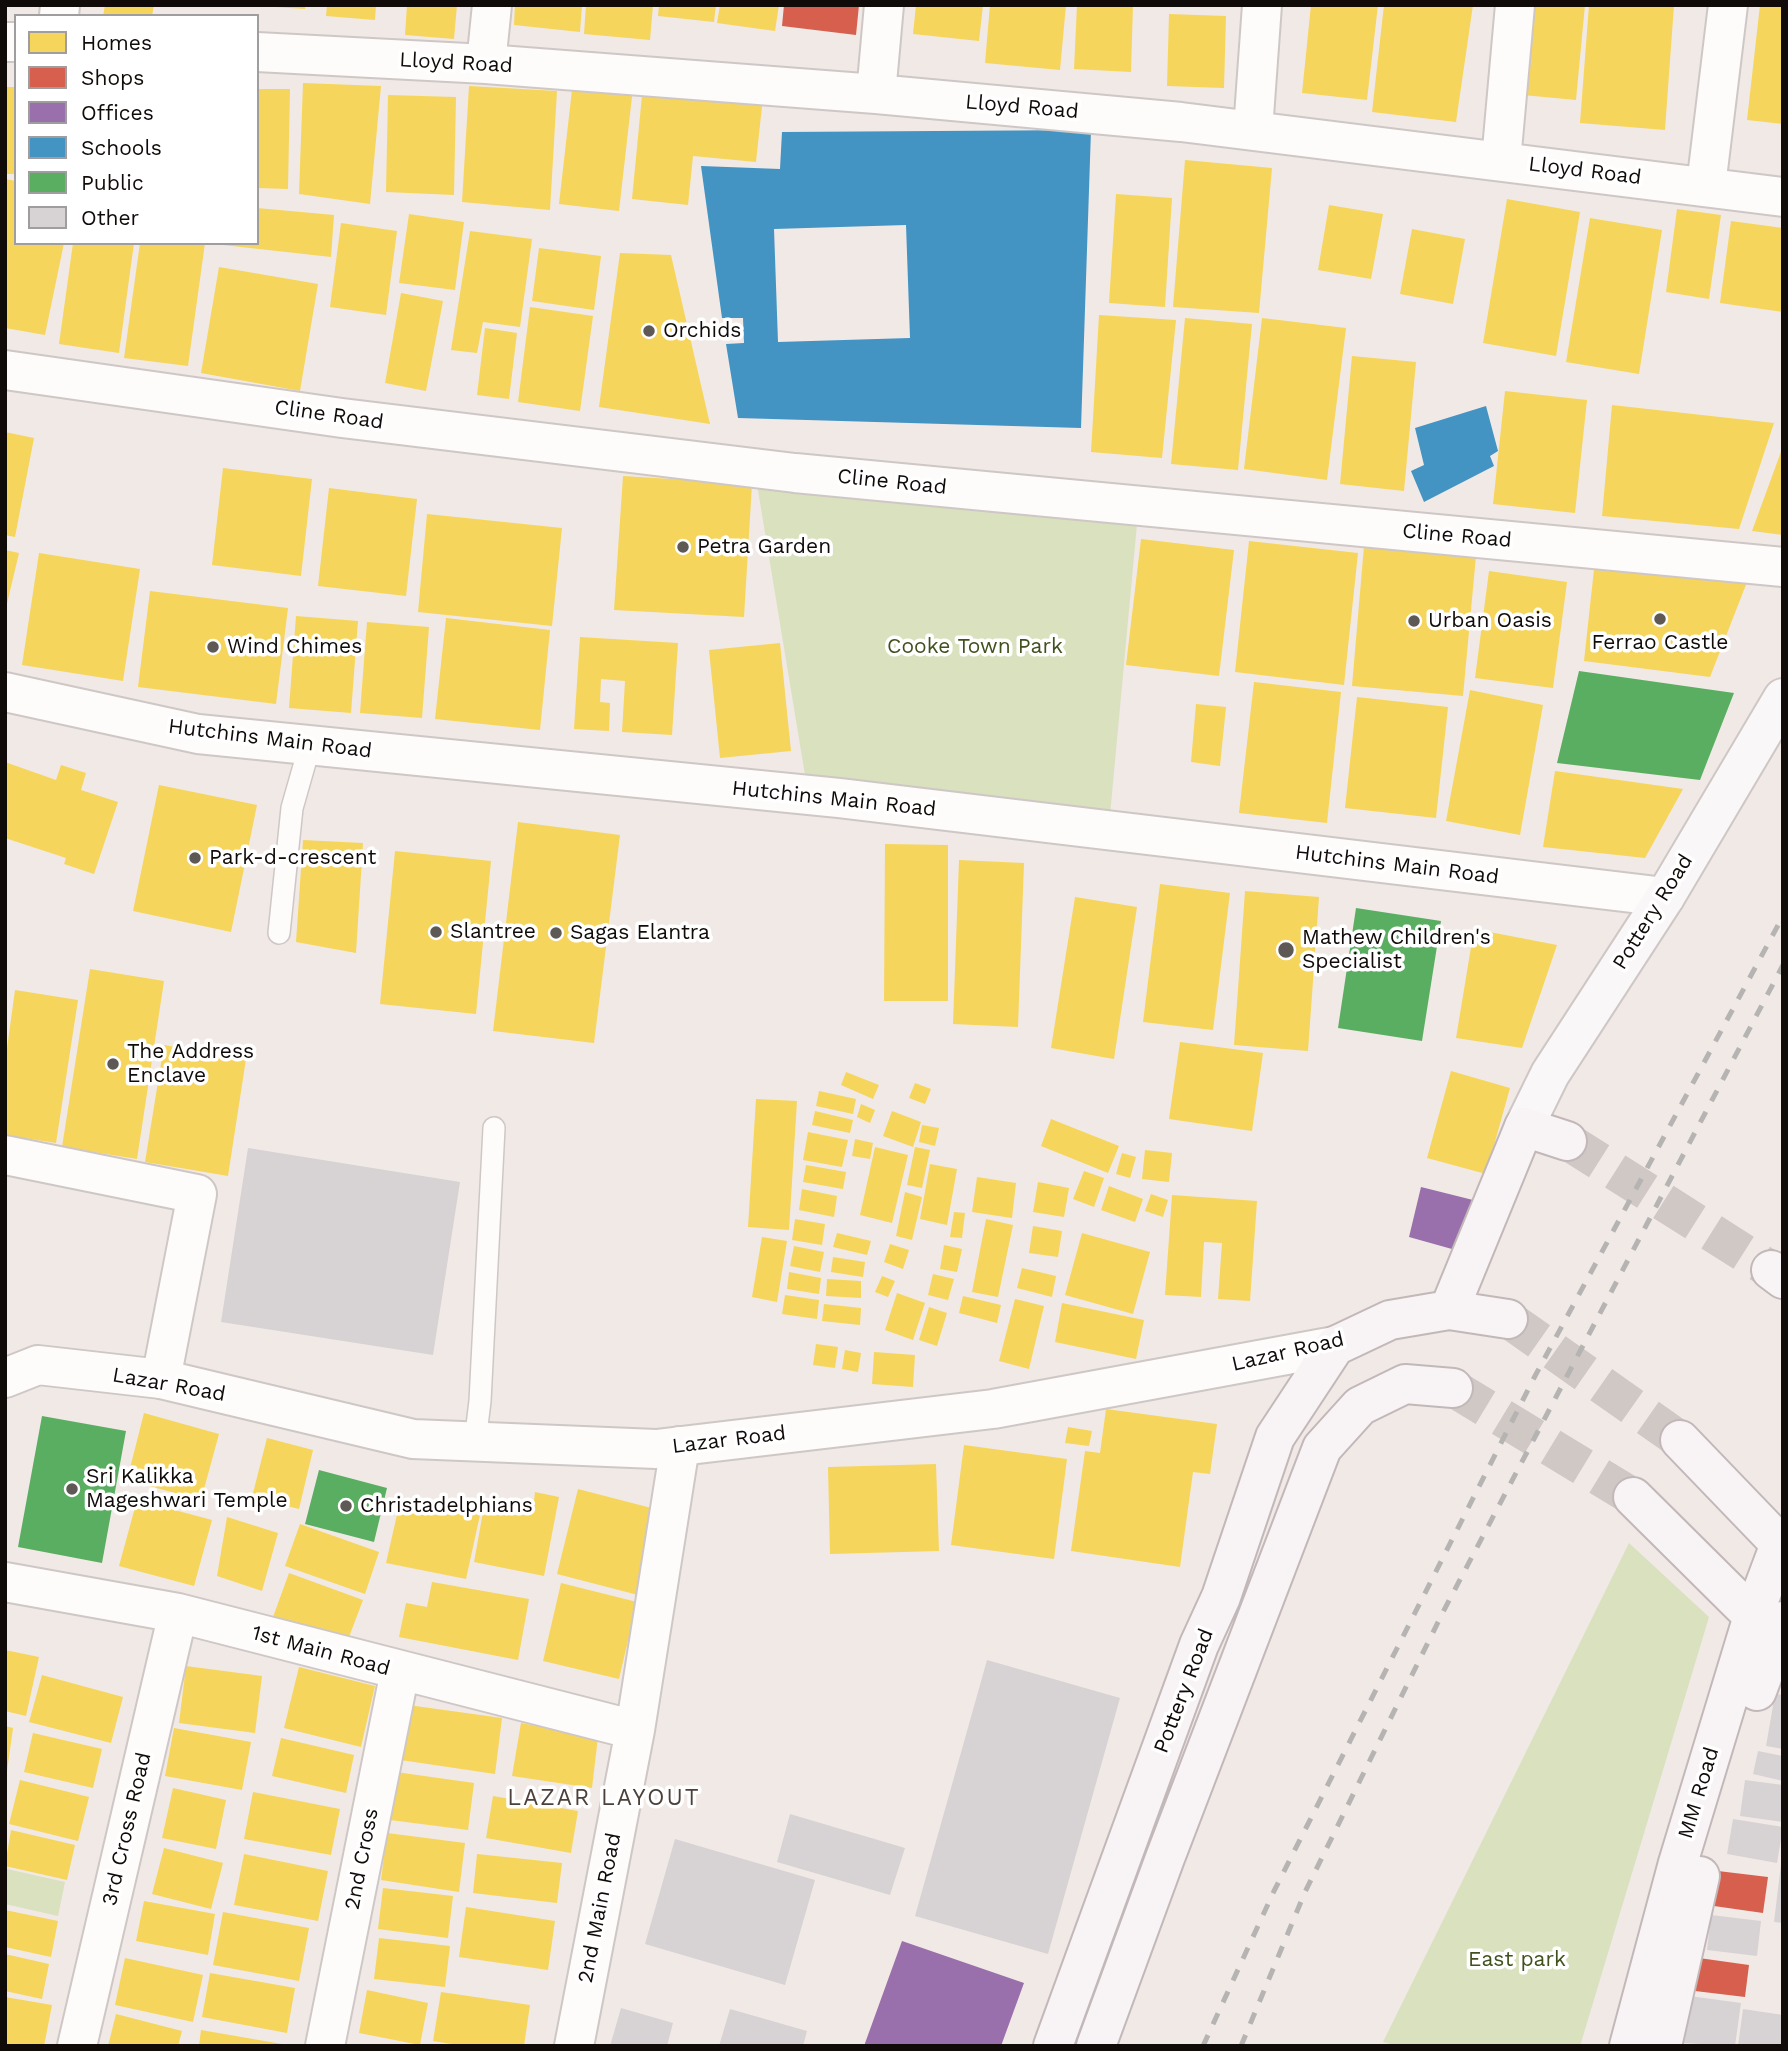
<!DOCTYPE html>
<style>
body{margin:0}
#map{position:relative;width:1788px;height:2051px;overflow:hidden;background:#f1e9e6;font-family:"Work Sans",sans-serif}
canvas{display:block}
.frame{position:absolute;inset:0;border:7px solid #100b09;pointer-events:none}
.legend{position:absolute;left:14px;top:14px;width:245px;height:231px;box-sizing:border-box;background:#fff;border:2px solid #9f9d9d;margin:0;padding:9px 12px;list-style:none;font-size:21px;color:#100b09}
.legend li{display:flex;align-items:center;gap:14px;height:35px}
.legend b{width:35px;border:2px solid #9f9d9d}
</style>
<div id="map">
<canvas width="1788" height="2051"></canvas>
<div class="frame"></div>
<ul class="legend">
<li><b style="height:19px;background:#f6d55c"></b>Homes</li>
<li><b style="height:19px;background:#d6604d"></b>Shops</li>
<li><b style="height:19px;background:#9970ab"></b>Offices</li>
<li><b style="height:19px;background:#4393c3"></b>Schools</li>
<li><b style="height:19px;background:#5aae61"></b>Public</li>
<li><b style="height:19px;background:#d7d3d4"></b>Other</li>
</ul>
</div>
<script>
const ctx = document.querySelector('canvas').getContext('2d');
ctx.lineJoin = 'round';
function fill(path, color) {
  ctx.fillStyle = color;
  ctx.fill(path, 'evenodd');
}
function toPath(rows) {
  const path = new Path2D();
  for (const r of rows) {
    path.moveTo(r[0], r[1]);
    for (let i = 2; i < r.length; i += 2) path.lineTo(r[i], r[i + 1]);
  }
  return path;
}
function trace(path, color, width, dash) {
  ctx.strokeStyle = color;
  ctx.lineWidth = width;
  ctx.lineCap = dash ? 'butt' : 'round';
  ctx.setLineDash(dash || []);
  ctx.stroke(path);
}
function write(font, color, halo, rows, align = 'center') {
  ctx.font = font + ' "Work Sans",sans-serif';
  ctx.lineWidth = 7;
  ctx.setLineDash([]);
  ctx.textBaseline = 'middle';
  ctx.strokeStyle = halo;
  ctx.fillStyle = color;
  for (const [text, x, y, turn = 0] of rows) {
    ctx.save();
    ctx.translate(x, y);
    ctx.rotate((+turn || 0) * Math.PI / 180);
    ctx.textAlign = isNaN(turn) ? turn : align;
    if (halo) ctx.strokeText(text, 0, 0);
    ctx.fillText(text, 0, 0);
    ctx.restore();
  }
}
fill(toPath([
 [756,478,1138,513,1110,815,805,775],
 [1629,1543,1709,1617,1580,2046,1398,2046,1383,2042],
 [7,1869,65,1882,58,1916,5,1904]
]), '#d9e1be');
fill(toPath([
 [105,5,154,5,152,16,103,16],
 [275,5,305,5,305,9,275,7],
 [327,5,376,5,375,20,326,16],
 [407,5,457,5,454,39,405,35],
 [515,5,582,5,580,32,514,25],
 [586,5,653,5,650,40,584,34],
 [659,5,716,5,714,22,658,16],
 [720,5,779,5,775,31,717,23],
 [916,5,983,5,979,41,913,34],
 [990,5,1066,5,1060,70,985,63],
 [1077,5,1133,5,1131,72,1074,69],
 [1311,5,1378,5,1367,100,1302,93],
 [1384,5,1473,5,1456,122,1372,112],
 [1521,5,1585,5,1576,100,1512,94],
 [1589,5,1674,5,1665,130,1580,123],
 [1760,5,1783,5,1783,124,1747,120],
 [1169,14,1226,16,1224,88,1167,86],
 [573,81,633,88,619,211,559,204],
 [303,83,381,86,370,204,299,194],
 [643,85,763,97,756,162,693,156,688,205,632,199],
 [469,86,557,91,550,210,462,202],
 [5,87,16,87,16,174,5,174],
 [257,89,290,89,288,189,257,188],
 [388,95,456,97,454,195,386,192],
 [1185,160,1272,168,1259,313,1173,307],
 [5,179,16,181,16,243,64,243,45,335,5,328],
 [1116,194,1172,198,1165,307,1109,303],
 [1507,199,1580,212,1556,356,1483,343],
 [1329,205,1383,214,1371,279,1318,270],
 [257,208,334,215,331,257,223,245,223,243,257,243],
 [1677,209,1721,215,1709,299,1666,292],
 [409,214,464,222,455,290,399,283],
 [1590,218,1662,230,1639,374,1566,362],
 [1731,221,1783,228,1783,312,1720,303],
 [341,223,397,231,386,315,330,307],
 [1412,229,1465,239,1453,304,1400,294],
 [470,231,532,239,520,327,483,322,477,353,451,350],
 [73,243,134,243,119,353,59,344],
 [140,243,205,243,188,366,124,358],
 [539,248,601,256,594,310,532,301],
 [620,253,671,255,710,424,599,407],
 [219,267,318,284,300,391,201,373],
 [401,293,443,301,426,391,385,383],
 [530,307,593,316,580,411,518,402],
 [1099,315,1176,320,1162,458,1091,452],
 [1185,318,1252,324,1238,470,1171,464],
 [1262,318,1346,328,1327,480,1244,469],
 [485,328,517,333,509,399,477,395],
 [1352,356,1416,362,1404,491,1340,484],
 [1505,391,1587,400,1575,513,1493,504],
 [1612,405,1774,423,1739,529,1602,516],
 [5,432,34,438,15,537,5,535],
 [1782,449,1783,535,1752,531],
 [223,468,312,479,301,576,212,565],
 [623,476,752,484,744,617,614,610],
 [329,488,417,499,406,596,318,586],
 [427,514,562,528,552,626,418,612],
 [1141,539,1234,550,1219,676,1126,665],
 [1249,541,1358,553,1344,685,1235,672],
 [1364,546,1476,556,1463,696,1352,686],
 [5,550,19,553,6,608,5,608],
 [39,553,140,569,123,681,22,665],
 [1595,560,1749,577,1710,677,1584,661],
 [1489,571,1567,582,1553,688,1475,678],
 [150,591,288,608,276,704,138,687],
 [296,616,358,621,351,713,289,708],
 [446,618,550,630,540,730,435,719],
 [367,622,429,627,422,718,360,713],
 [580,637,678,643,672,735,622,732,625,681,601,679,600,702,610,703,609,731,574,729],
 [780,643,791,751,720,758,709,650],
 [1254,682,1341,692,1327,823,1239,813],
 [1470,690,1543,705,1520,835,1446,821],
 [1357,697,1448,707,1436,818,1345,808],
 [1196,704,1226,707,1220,766,1191,762],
 [5,762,56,780,61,765,86,773,81,790,118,802,94,874,64,864,66,858,5,838],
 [1555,771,1683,789,1645,858,1543,847],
 [159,785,257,805,231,932,133,911],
 [518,822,620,835,594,1043,493,1031],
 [303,840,363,843,356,953,296,942],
 [885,844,948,845,948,1001,884,1001],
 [395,851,491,861,476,1014,380,1004],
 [959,860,1024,863,1018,1027,953,1024],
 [1160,884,1230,893,1213,1030,1143,1022],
 [1245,891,1319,897,1308,1051,1234,1045],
 [1075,897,1137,907,1114,1059,1051,1048],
 [1474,929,1557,945,1522,1048,1456,1038],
 [90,969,164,981,137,1159,62,1147],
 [15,990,78,1000,56,1143,5,1135,5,1063],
 [1180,1042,1263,1053,1252,1131,1169,1119],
 [164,1045,246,1059,228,1176,145,1162],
 [1451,1071,1510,1088,1486,1174,1427,1158],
 [846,1072,879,1085,873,1099,841,1085],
 [915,1083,931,1089,925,1104,909,1098],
 [819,1091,856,1099,853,1114,816,1106],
 [756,1099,797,1101,789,1230,748,1227],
 [861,1104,875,1110,870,1123,857,1117],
 [815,1111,853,1120,850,1133,812,1125],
 [892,1111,921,1122,913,1147,883,1136],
 [1051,1119,1119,1146,1108,1173,1041,1146],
 [922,1125,939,1128,935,1146,919,1142],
 [808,1132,848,1140,842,1167,803,1160],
 [855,1139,873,1143,870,1159,852,1156],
 [875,1147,908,1155,892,1223,860,1215],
 [915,1147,930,1150,922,1188,907,1185],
 [1145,1150,1172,1153,1169,1182,1142,1179],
 [1122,1153,1136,1157,1130,1178,1116,1174],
 [930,1164,957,1169,947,1225,920,1219],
 [806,1165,846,1172,843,1189,803,1182],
 [1084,1171,1104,1178,1094,1207,1073,1199],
 [977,1177,1016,1183,1012,1218,972,1212],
 [1038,1182,1069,1188,1064,1217,1033,1212],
 [1109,1186,1143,1199,1135,1222,1101,1210],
 [802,1189,837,1196,834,1217,799,1210],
 [905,1192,922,1197,912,1240,896,1236],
 [1151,1194,1168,1200,1163,1217,1145,1211],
 [1172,1195,1257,1201,1250,1301,1218,1299,1222,1243,1204,1242,1201,1297,1165,1295],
 [954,1212,965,1213,962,1238,950,1237],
 [795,1219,825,1224,822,1245,792,1240],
 [986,1219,1013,1225,998,1297,972,1292],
 [1033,1226,1062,1231,1058,1257,1029,1253],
 [837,1233,871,1241,867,1255,833,1247],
 [1082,1233,1150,1252,1133,1314,1065,1295],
 [762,1237,787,1241,777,1302,752,1297],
 [890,1244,909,1250,903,1269,884,1262],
 [944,1245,962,1249,957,1272,940,1269],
 [794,1246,824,1252,820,1272,790,1266],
 [833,1257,865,1262,863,1277,831,1272],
 [1022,1268,1056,1276,1052,1297,1017,1288],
 [789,1272,821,1278,819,1294,787,1289],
 [933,1274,954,1279,948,1300,928,1295],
 [882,1276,895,1281,888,1297,875,1292],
 [827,1279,861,1281,861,1298,826,1296],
 [897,1293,925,1303,913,1340,885,1330],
 [785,1295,819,1300,817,1319,782,1314],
 [963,1296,1001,1305,997,1323,959,1313],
 [1015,1299,1044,1306,1029,1369,999,1361],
 [1062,1303,1144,1320,1136,1359,1055,1342],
 [824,1304,861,1308,860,1325,822,1321],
 [929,1307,947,1313,937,1346,919,1340],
 [816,1344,838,1347,835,1368,813,1365],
 [845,1350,861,1353,858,1372,842,1369],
 [874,1352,915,1355,913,1387,872,1384],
 [1106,1409,1217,1424,1210,1474,1193,1472,1180,1567,1071,1551,1085,1451,1100,1453],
 [144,1413,219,1434,201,1500,127,1480],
 [1068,1427,1092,1431,1089,1446,1065,1443],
 [267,1438,313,1450,299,1509,252,1497],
 [964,1445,1067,1459,1054,1559,951,1545],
 [936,1464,939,1551,830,1554,828,1467],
 [578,1489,659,1510,638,1595,557,1574],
 [535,1492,559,1497,544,1576,474,1562,485,1501,533,1510],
 [401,1497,480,1515,466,1579,386,1563],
 [137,1500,212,1520,194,1586,119,1566],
 [227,1517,278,1533,262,1591,217,1576],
 [300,1524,379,1552,365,1594,285,1566],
 [289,1573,363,1600,346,1645,273,1617],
 [432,1582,529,1599,518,1660,399,1637,406,1603,427,1607],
 [561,1583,637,1602,619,1679,543,1661],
 [5,1650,39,1657,26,1716,5,1711],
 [186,1666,262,1676,255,1733,179,1723],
 [299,1667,375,1686,361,1747,284,1728],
 [42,1675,123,1697,111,1743,29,1722],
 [401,1704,502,1718,495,1774,394,1759],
 [521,1723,598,1737,592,1788,512,1776],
 [5,1726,13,1728,7,1771,5,1771],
 [174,1728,251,1742,242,1790,165,1776],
 [33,1733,102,1749,93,1788,24,1772],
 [281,1738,354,1755,346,1793,272,1776],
 [396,1772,474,1783,468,1830,390,1820],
 [20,1780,89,1797,78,1841,9,1824],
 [173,1788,226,1800,216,1849,162,1838],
 [253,1792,340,1809,331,1855,244,1839],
 [493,1796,578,1811,571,1853,486,1838],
 [11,1830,75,1845,67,1880,5,1866],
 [387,1833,465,1843,459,1892,381,1880],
 [164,1848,223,1863,211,1909,152,1894],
 [244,1854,328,1871,318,1921,234,1905],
 [477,1854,562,1863,557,1903,473,1893],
 [383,1888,453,1896,448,1938,378,1929],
 [144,1901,215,1914,208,1955,136,1941],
 [466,1907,555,1921,548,1970,459,1957],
 [5,1910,58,1921,51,1957,5,1947],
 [223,1912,309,1928,299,1981,213,1965],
 [379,1938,450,1946,445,1987,374,1979],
 [5,1954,49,1964,42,1999,5,1991],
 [125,1958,203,1975,193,2022,115,2005],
 [210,1973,295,1988,287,2033,202,2017],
 [367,1990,428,2003,420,2045,359,2033],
 [441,1992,530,2005,524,2046,464,2046,433,2041],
 [5,1997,52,2005,44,2046,5,2046],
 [116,2014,182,2031,178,2046,108,2046],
 [201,2030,282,2044,282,2046,199,2046]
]), '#f6d55c');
fill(toPath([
 [784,5,859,5,856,35,782,26],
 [1718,1871,1768,1877,1763,1913,1714,1906],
 [1699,1958,1749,1965,1745,1997,1695,1991]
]), '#d6604d');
fill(toPath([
 [1421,1187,1473,1200,1459,1251,1409,1237],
 [902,1941,1024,1983,1001,2046,864,2046]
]), '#9970ab');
fill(toPath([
 [1091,130,1081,428,738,418,726,344,744,343,743,318,722,318,701,166,780,169,782,132],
 [906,225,910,338,778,342,774,229],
 [1486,406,1498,451,1490,456,1494,466,1424,502,1411,471,1424,465,1415,428]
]), '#4393c3');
fill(toPath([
 [1579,671,1734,693,1700,780,1557,763],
 [1356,908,1441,921,1422,1041,1338,1028],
 [42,1416,126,1431,102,1563,18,1547],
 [319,1470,387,1488,374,1542,305,1524]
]), '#5aae61');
fill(toPath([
 [248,1148,460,1182,433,1355,221,1322],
 [987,1660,1120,1698,1048,1954,915,1916],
 [1775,1694,1783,1695,1783,1749,1766,1746],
 [1758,1751,1783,1756,1783,1781,1753,1774],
 [1745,1780,1783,1785,1783,1822,1740,1816],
 [790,1814,905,1848,890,1895,777,1862],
 [1733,1819,1783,1827,1777,1863,1727,1854],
 [675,1839,815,1880,785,1985,645,1944],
 [1781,1864,1783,1864,1783,1923,1774,1922],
 [1711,1915,1761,1921,1757,1956,1707,1950],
 [1690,1996,1741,2003,1735,2046,1684,2043],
 [621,2008,673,2023,667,2046,610,2046],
 [730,2009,807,2031,803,2046,719,2046],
 [1743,2009,1783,2015,1782,2046,1738,2046]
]), '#d7d3d4');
trace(toPath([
 [1567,1141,1771,1270],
 [1508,1319,1680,1440],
 [1453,1388,1633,1497]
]), '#cfc8c5', 38, [38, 19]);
const service = toPath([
 [279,933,292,808,310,745],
 [475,1442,480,1401,494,1128]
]);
const minor = toPath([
 [59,16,60,5],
 [5,42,16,42],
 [257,52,486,64,876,94,1181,122,1783,197],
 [486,64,492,5],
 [876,94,884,5],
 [1253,130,1262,5],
 [1501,161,1515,5],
 [1706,186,1728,5],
 [5,370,342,418,795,473,1783,567],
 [5,1155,197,1194,161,1379],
 [5,1582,178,1613,635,1730],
 [77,2046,178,1613],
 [325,2046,400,1671],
 [574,2046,635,1730,680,1446]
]);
const tertiary = toPath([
 [5,692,198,734,839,798,1665,897],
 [5,1378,38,1365,161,1379,413,1439,656,1449,993,1409,1335,1346]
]);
const secondary = toPath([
 [1524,1127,1550,1074,1665,897,1783,698]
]);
const primary = toPath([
 [1771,1270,1783,1279],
 [1449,1310,1524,1127,1567,1141],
 [1680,1440,1783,1547],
 [1633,1497,1753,1616,1770,1629],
 [1757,1691,1783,1621],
 [1053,2046,1199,1645,1221,1597,1275,1437,1335,1346,1390,1320,1449,1310,1508,1319],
 [1096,2046,1165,1858,1322,1448,1360,1406,1405,1384,1453,1388],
 [1629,2046,1678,1863,1753,1616,1780,1544],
 [1662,2046,1700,1876]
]);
trace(service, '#cec7c5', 24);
trace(minor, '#cec7c5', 42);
trace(tertiary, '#cec7c5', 42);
trace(secondary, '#cec7c5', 42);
trace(primary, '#c2b8b9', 42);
trace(service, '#fdfcfb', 21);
trace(minor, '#fdfcfb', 38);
trace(tertiary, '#fdfcfb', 38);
trace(secondary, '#faf7f8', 38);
trace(primary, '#f8f3f4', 38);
trace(toPath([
 [1203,2046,1274,1891,1535,1376,1783,916],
 [1241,2046,1305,1892,1443,1612,1783,965]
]), '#b6b4b3', 5, [12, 12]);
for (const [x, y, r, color] of [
 [649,331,7,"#5f5956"],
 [683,547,7,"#5f5956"],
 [1660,619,7,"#5f5956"],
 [1414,621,7,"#5f5956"],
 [213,647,7,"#5f5956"],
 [195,858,7,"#5f5956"],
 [436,932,7,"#5f5956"],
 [556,933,7,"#5f5956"],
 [1286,950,9,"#5f5956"],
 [113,1064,7,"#5f5956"],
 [72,1489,7,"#5f5956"],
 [346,1506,7,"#5f5956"]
]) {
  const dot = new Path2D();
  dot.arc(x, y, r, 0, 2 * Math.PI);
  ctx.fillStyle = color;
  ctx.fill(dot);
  trace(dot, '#fff', 2.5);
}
write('21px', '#100b09', '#fff', [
 ["Lloyd Road",456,63,3],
 ["Lloyd Road",1022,107,5],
 ["Lloyd Road",1585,171,7],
 ["Cline Road",329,415,8],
 ["Cline Road",892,482,6],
 ["Cline Road",1457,536,5],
 ["Hutchins Main Road",270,739,7],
 ["Hutchins Main Road",834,799,6],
 ["Hutchins Main Road",1397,865,7],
 ["Pottery Road",1653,912,-58],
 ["Lazar Road",1288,1352,-13],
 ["Lazar Road",169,1385,10],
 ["Lazar Road",729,1440,-7],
 ["1st Main Road",321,1651,15],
 ["Pottery Road",1184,1691,-69],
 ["MM Road",1699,1793,-73],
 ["3rd Cross Road",127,1829,-77],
 ["2nd Cross",362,1859,-79],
 ["2nd Main Road",600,1908,-79]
]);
write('21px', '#100b09', '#fff', [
 ["Orchids",663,331],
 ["Petra Garden",697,547],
 ["Urban Oasis",1428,621],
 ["Ferrao Castle",1660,643,"center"],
 ["Wind Chimes",227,647],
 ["Park-d-crescent",209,858],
 ["Slantree",450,932],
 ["Sagas Elantra",570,933],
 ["Mathew Children's",1302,938],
 ["Specialist",1302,962],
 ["The Address",127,1052],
 ["Enclave",127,1076],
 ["Sri Kalikka",86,1477],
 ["Mageshwari Temple",86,1501],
 ["Christadelphians",360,1506]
], 'left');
write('21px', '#41511d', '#fff', [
 ["Cooke Town Park",975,647],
 ["East park",1517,1960]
]);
ctx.letterSpacing = '2px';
write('23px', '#4c403b', '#fff', [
 ["LAZAR LAYOUT",604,1798]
]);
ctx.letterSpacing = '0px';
</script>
